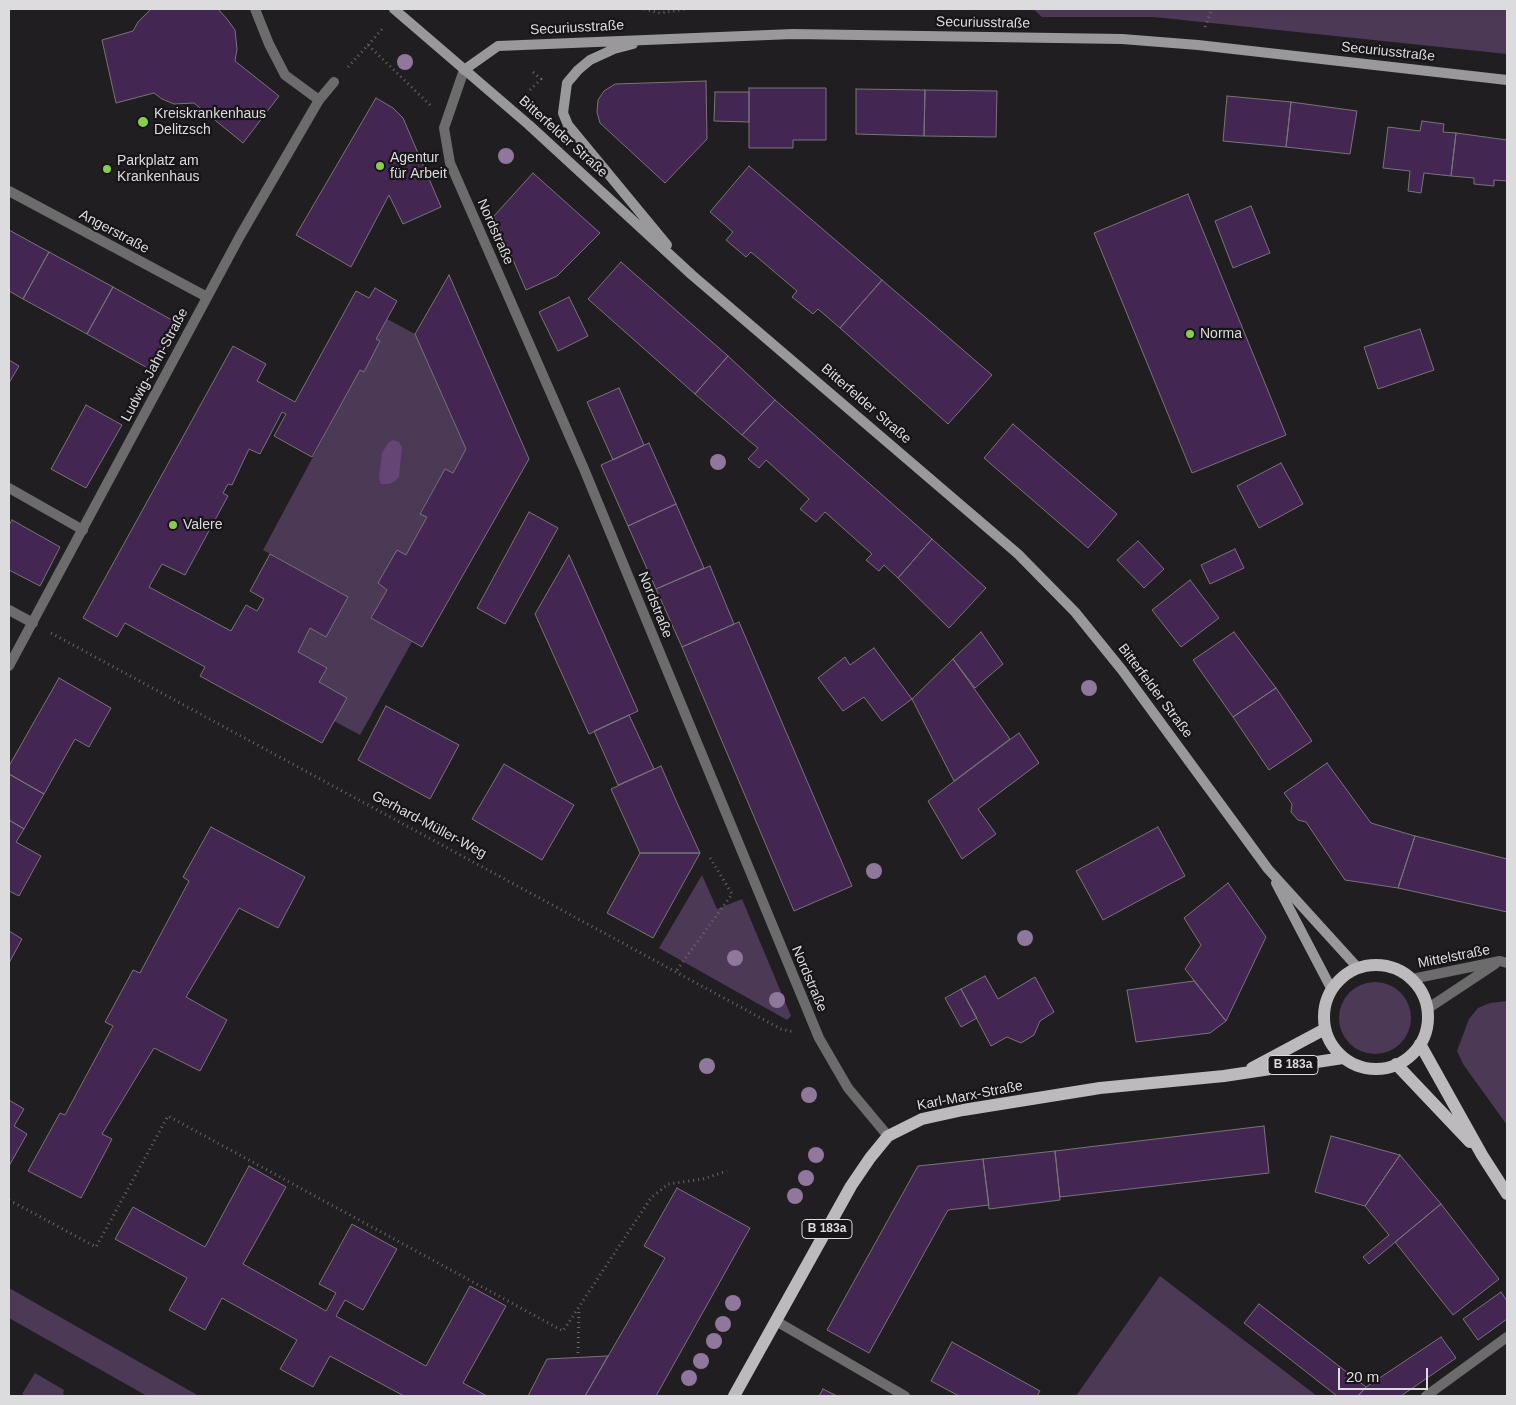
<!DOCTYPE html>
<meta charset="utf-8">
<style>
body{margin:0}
#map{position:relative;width:1516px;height:1405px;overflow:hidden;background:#201e21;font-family:Helvetica,sans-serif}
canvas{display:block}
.frame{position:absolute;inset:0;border:10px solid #dcdbdd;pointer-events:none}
.scale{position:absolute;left:1338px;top:1368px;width:90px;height:22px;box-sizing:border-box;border:2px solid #dcdbdd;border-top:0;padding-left:6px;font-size:15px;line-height:18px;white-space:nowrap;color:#dcdbdd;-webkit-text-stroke:4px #171518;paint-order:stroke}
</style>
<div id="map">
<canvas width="1516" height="1405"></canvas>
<div class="frame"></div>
<div class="scale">20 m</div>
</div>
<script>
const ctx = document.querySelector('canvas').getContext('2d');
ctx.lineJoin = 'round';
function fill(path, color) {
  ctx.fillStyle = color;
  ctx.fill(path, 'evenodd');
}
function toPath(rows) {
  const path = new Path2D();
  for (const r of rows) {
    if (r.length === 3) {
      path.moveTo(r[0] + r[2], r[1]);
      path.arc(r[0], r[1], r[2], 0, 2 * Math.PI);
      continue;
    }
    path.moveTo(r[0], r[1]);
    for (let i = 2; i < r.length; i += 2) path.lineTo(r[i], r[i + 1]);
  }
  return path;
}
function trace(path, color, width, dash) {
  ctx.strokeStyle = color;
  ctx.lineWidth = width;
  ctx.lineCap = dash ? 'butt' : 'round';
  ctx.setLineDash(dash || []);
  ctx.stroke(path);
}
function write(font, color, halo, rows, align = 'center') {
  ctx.font = font + ' Helvetica,sans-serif';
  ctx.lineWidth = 4.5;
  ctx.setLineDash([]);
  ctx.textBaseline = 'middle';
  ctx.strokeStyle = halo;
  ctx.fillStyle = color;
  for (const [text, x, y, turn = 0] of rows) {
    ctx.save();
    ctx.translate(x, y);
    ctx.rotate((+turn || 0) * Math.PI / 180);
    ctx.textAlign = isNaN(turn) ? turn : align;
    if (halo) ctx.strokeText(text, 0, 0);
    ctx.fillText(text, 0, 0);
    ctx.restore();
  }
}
fill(toPath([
 [1033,9,1507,9,1507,54,1154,17,1042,17],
 [387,319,415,334,466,449,453,473,445,469,420,513,427,517,406,555,397,551,378,583,387,590,371,618,412,642,360,735,334,721,347,698,319,682,327,668,298,652,310,628,326,637,348,597,263,550],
 [702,875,717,909,742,899,791,1016,787,1020,659,948],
 [1375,1018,36],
 [1507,1001,1507,1125,1463,1064,1457,1051,1469,1019,1478,1008,1490,1003],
 [1160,1276,1317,1396,1076,1396],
 [9,1288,199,1396,147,1396,9,1318],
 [35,1373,64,1390,63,1394,67,1396,26,1396,22,1394]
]), '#4c3956');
fill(toPath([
 [393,440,399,442,402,447,399,477,394,482,388,484,381,484,379,478,382,453,388,443]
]), '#644575');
const building = toPath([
 [151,9,218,9,227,19,235,30,237,49,235,61,279,96,243,143,194,103,174,104,162,99,154,93,116,103,102,40,133,31,138,22,151,9],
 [706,81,707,139,665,183,600,123,597,112,598,100,604,91,615,84,706,81],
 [749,88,826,88,826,140,793,140,793,148,749,148,749,88],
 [856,89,925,90,924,136,856,134,856,89],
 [925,90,997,91,996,137,924,136,925,90],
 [715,92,749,92,749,122,714,121,715,92],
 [1227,96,1291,102,1286,147,1223,141,1227,96],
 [376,98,393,108,403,118,441,207,403,224,389,195,351,267,296,235,376,98],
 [1291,102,1357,111,1350,154,1286,147,1291,102],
 [1422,121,1444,124,1443,132,1456,133,1451,176,1424,173,1421,193,1408,191,1410,171,1383,168,1388,127,1420,131,1422,121],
 [1456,133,1507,140,1507,181,1494,180,1494,186,1474,184,1474,178,1451,176,1456,133],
 [749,166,882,280,840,328,818,309,813,314,792,297,797,291,751,252,746,257,726,240,733,232,710,212,749,166],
 [533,173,600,233,557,276,526,290,494,216,533,173],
 [1188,194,1286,435,1192,473,1094,233,1188,194],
 [1251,206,1270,253,1233,268,1215,221,1251,206],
 [9,230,49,252,23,299,9,291,9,230],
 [49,252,113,287,87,334,23,299,49,252],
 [621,262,728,356,695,394,588,299,621,262],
 [449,275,529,459,422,647,371,618,387,590,378,583,397,550,406,555,427,517,420,514,445,469,453,473,466,449,415,334,449,275],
 [882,280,992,375,948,424,840,328,882,280],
 [113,287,177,323,151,370,87,334,113,287],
 [375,288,397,301,376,339,380,341,364,372,360,370,312,457,274,436,286,414,282,412,260,454,249,449,232,485,228,484,223,493,228,496,185,575,162,564,149,587,231,631,246,605,257,611,264,599,250,591,270,554,348,597,326,637,310,628,298,652,327,668,319,682,347,698,322,743,200,676,205,667,125,623,117,637,83,618,233,346,266,364,257,381,295,402,356,291,369,298,375,288],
 [569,297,588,336,558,351,539,312,569,297],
 [1420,329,1434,370,1378,389,1364,347,1420,329],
 [728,356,775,400,742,435,695,394,728,356],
 [9,360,19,366,9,383,9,360],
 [619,388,644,445,613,460,587,402,619,388],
 [775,400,932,539,898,578,884,565,879,571,866,560,872,554,825,512,816,522,800,509,809,499,766,460,759,468,748,459,758,448,742,435,775,400],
 [86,405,122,425,86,488,51,469,86,405],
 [1013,424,1117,514,1088,548,984,458,1013,424],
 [649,443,676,504,628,526,601,465,649,443],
 [1281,463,1303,504,1259,528,1237,486,1281,463],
 [676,504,704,568,656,589,628,526,676,504],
 [529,512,558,528,505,624,477,608,529,512],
 [12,520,60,547,40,586,9,570,9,525,12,520],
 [932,539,986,588,949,628,898,578,932,539],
 [1138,541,1164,569,1144,588,1117,560,1138,541],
 [1235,549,1244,568,1210,584,1201,565,1235,549],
 [569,555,638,711,589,734,535,614,569,555],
 [710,566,734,624,682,647,656,589,710,566],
 [1190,580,1219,618,1181,647,1152,610,1190,580],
 [739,622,852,886,794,911,682,647,739,622],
 [981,632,1003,664,975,688,953,659,981,632],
 [1234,632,1276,688,1233,717,1193,660,1234,632],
 [874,648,912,699,882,721,864,697,843,711,818,678,845,657,850,665,874,648],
 [953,659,1010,739,954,781,912,699,953,659],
 [59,678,111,708,89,747,75,739,44,794,9,774,9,766,59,678],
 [1276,688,1312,741,1269,770,1233,717,1276,688],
 [386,706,459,745,430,799,358,760,386,706],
 [629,715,654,769,618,785,594,731,629,715],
 [1019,733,1039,763,978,809,996,834,962,859,928,801,1019,733],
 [1327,763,1371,823,1415,836,1398,888,1345,880,1306,822,1298,820,1291,812,1292,804,1284,793,1327,763],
 [504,764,574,805,542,860,472,819,504,764],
 [661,766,678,805,700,853,640,853,611,789,661,766],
 [9,774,44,794,24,829,9,820,9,774],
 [9,820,24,829,16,842,41,856,19,896,9,891,9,820],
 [211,827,305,877,278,928,239,908,186,997,227,1020,200,1071,154,1048,102,1134,112,1139,81,1198,28,1171,60,1113,65,1115,113,1026,105,1022,133,970,140,973,189,881,183,877,211,827],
 [1158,827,1185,876,1103,920,1076,871,1158,827],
 [1415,836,1507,859,1507,912,1398,888,1415,836],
 [640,853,700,853,653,938,607,913,640,853],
 [1228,883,1266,937,1226,1021,1185,969,1201,945,1184,918,1228,883],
 [9,931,22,939,9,963,9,931],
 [985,976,998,999,1035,977,1054,1012,1040,1021,1034,1035,1021,1043,1007,1037,991,1046,961,989,985,976],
 [1194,981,1226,1021,1210,1033,1136,1042,1127,990,1194,981],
 [961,989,977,1018,961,1027,945,998,961,989],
 [9,1100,24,1109,14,1126,27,1134,9,1166,9,1100],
 [1264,1126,1269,1173,1060,1197,1055,1151,1264,1126],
 [1331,1136,1400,1155,1365,1206,1315,1192,1331,1136],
 [1055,1151,1060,1200,989,1209,983,1159,1055,1151],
 [1400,1155,1441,1204,1369,1264,1363,1257,1389,1235,1365,1206,1400,1155],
 [983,1159,989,1205,948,1210,869,1353,827,1330,918,1166,983,1159],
 [249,1166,286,1187,243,1264,326,1311,336,1293,319,1284,352,1224,397,1249,363,1310,345,1300,336,1316,426,1366,470,1286,506,1306,463,1383,487,1396,404,1396,330,1356,313,1387,280,1369,297,1340,222,1298,205,1330,169,1310,187,1278,115,1239,133,1207,205,1247,249,1166],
 [677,1188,750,1228,656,1396,585,1396,665,1258,644,1246,677,1188],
 [1441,1204,1499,1279,1453,1315,1395,1242,1441,1204],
 [1501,1292,1507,1301,1507,1319,1478,1340,1463,1319,1501,1292],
 [1259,1304,1366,1387,1358,1396,1337,1396,1244,1323,1259,1304],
 [1441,1337,1456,1358,1401,1396,1358,1396,1366,1387,1441,1337],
 [952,1342,1040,1391,1037,1396,959,1396,931,1381,952,1342],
 [608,1356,585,1396,528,1396,547,1359,608,1356],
 [823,1389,837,1396,819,1396,823,1389]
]);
fill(building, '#442653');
trace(building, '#777578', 1);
trace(toPath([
 [644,9,660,13,686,9],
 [1205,27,1212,9],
 [368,45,384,27],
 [348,67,368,45,430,105],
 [530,90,541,79,533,72],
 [51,633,781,1029,794,1032],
 [677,970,732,894,709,856],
 [9,1200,96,1247,168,1116,563,1331,651,1198,668,1184,703,1179,727,1171],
 [578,1358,579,1308]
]), '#686769', 3, [1, 4]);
trace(toPath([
 [255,9,269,44,285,75,319,100],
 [9,488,83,530],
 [776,1321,905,1396],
 [1426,1396,1507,1337]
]), '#6d6c6d', 10);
trace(toPath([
 [464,70,444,128,450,163,584,469,819,1038,848,1088,888,1136],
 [9,191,207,297],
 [9,610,33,623],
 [9,666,240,236,319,100,334,82],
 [1412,979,1500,961,1507,963],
 [1427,1009,1495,964]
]), '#6d6c6d', 10);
trace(toPath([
 [394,9,529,125,692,275,1018,554,1075,612,1122,670,1268,869,1358,968],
 [633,44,614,49,590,60,578,70,567,83,563,113,568,125,667,245],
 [464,70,498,46,793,34,1122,39,1198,45,1507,80],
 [1276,883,1332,990]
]), '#99989a', 10);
trace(toPath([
 [1376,1017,52],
 [1420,1044,1482,1155,1507,1194],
 [1396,1064,1470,1142],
 [1252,1068,1325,1029],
 [734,1396,851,1186,870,1158,888,1136,922,1119,963,1110,1100,1088,1224,1076,1343,1058]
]), '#bcbabd', 12);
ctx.fillStyle = '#8f789b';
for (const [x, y] of [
 [405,62],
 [506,156],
 [718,462],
 [1089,688],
 [874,871],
 [1025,938],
 [735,958],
 [777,1000],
 [707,1066],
 [809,1095],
 [816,1155],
 [806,1178],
 [795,1196],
 [733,1303],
 [723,1324],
 [714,1341],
 [701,1361],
 [689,1378]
]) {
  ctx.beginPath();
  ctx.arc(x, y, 8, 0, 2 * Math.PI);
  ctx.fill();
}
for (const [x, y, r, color] of [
 [143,122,6,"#87cf4b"],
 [380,166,5,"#87cf4b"],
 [107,169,5,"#87cf4b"],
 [1190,334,5,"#87cf4b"],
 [173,525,5,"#87cf4b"]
]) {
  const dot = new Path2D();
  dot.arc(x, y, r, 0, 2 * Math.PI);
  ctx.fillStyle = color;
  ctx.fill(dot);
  trace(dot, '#171518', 2);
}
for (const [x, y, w] of [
 [1293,1065,50],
 [827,1229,50]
]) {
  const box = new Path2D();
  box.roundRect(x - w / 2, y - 9.5, w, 19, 4);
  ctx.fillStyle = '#171518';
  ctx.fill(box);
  trace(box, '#dcdbdd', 1);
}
write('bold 12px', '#dcdbdd', null, [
 ["B 183a",1293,1065],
 ["B 183a",827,1229]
]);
write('14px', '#dcdbdd', '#171518', [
 ["Securiusstraße",983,23,1],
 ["Securiusstraße",577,28,-3],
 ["Securiusstraße",1388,52,6],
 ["Bitterfelder Straße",563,137,42],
 ["Angerstraße",114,232,28],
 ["Nordstraße",495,232,66],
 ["Ludwig-Jahn-Straße",155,365,-62],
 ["Bitterfelder Straße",866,404,41],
 ["Nordstraße",655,605,68],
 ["Bitterfelder Straße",1155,691,53],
 ["Gerhard-Müller-Weg",429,825,28],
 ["Mittelstraße",1454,957,-11],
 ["Nordstraße",809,979,67],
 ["Karl-Marx-Straße",970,1096,-11]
]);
write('14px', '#dcdbdd', '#171518', [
 ["Kreiskrankenhaus",154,114],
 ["Delitzsch",154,130],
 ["Agentur",390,158],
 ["für Arbeit",390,174],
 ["Parkplatz am",117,161],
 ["Krankenhaus",117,177],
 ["Norma",1200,334],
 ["Valere",183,525]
], 'left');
</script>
